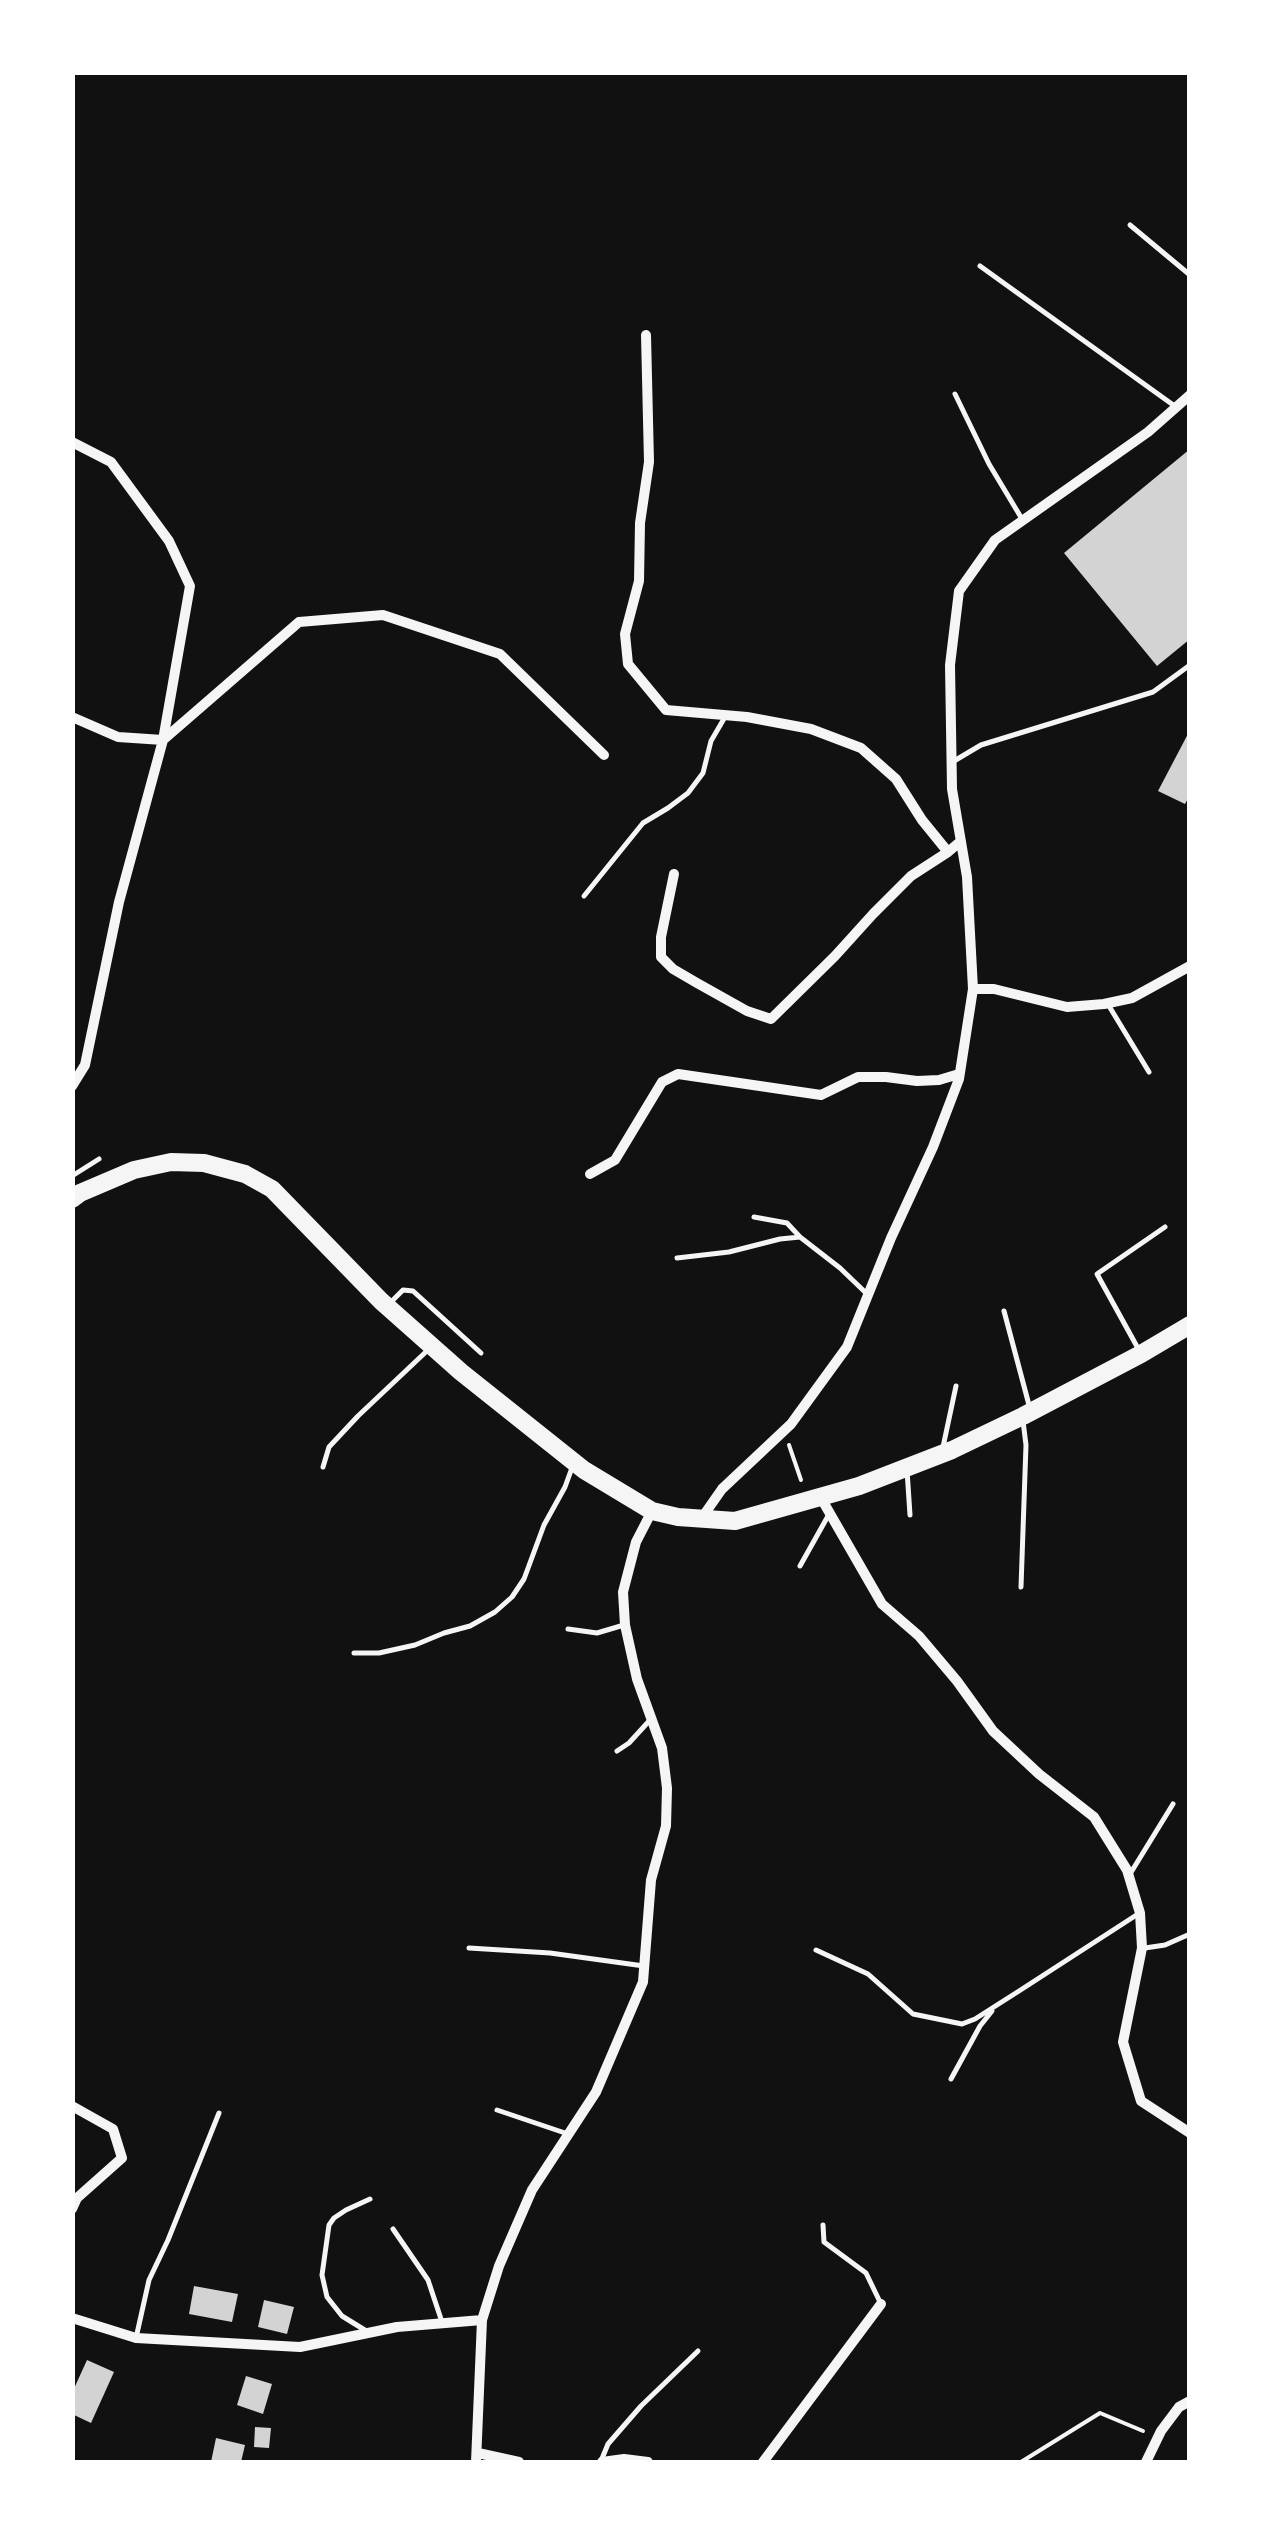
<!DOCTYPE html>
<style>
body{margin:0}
#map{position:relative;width:1262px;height:2535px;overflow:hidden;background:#111;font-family:Roboto,sans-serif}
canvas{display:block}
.frame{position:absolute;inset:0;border:75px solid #fff;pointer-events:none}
</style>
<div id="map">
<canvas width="1262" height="2535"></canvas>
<div class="frame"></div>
</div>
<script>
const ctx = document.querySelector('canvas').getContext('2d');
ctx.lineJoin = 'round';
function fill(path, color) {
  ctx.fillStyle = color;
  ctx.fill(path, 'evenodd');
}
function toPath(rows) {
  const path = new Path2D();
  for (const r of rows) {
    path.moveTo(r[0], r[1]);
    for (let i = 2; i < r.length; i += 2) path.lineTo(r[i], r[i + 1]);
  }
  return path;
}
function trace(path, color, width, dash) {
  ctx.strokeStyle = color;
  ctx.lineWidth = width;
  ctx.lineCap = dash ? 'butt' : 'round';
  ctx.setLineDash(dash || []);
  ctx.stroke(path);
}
fill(toPath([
 [1190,449,1190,639,1157,666,1064,553],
 [1190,730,1190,795,1185,804,1158,791],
 [194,2286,238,2294,232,2322,189,2314],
 [264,2300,294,2307,287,2334,258,2327],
 [87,2360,114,2372,91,2423,72,2414,72,2393],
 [246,2376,272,2384,263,2414,237,2405],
 [255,2427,271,2428,269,2448,254,2447],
 [216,2438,245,2445,241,2462,211,2462]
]), '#d3d3d3');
trace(toPath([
 [789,1445,801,1480],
 [1021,2462,1100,2413,1143,2431]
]), '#f5f5f5', 4);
trace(toPath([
 [1130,225,1190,275],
 [980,266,1176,407],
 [955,394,989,464,1022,519],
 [954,761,981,745,1153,692,1190,665],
 [584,896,643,823,668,808,688,793,703,773,711,741,725,717],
 [1109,1006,1149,1072],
 [72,1176,99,1159],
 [754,1217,787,1223,800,1237,840,1268,866,1293],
 [677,1258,729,1252,780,1239,800,1237],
 [389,1304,403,1290,413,1291,481,1353],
 [1004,1311,1029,1405],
 [1140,1352,1097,1274,1165,1227],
 [943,1447,956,1386],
 [323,1467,329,1447,358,1416,430,1348],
 [907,1470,910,1515],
 [800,1566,828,1516],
 [1021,1587,1026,1445,1023,1421],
 [568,1629,597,1633,624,1625],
 [354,1653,379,1653,415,1645,444,1633,470,1626,495,1612,512,1597,524,1579,544,1525,565,1487,573,1465],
 [617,1751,629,1743,650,1720],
 [1130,1874,1173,1804],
 [469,1948,550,1953,644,1966],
 [1145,1948,1165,1945,1190,1934],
 [816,1950,868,1974,913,2014,962,2024,975,2019,1019,1991,1138,1914],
 [951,2079,980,2026,992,2011],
 [497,2110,568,2134],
 [823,2225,824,2242,866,2273,880,2302],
 [393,2229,428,2280,442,2322],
 [368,2332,342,2316,327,2297,322,2275,329,2225,334,2218,346,2210,370,2199],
 [136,2338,149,2280,168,2240,219,2113],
 [601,2461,608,2444,641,2406,698,2351]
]), '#f5f5f5', 5);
trace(toPath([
 [646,335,649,462,640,523,639,581,625,634,628,664,666,710,747,717,811,729,861,748,896,779,922,820,948,852],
 [72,442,111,462,169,541,190,586,163,740,119,902,85,1065,72,1086],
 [72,717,118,737,163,740,299,622,383,615,500,654,604,755],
 [674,874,661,937,661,957,673,969,697,983,747,1011,771,1019,835,956,873,914,911,876,948,852,961,841],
 [973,989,994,989,1067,1007,1104,1004,1132,998,1190,966],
 [590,1174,615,1160,662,1082,678,1074,821,1095,858,1077,886,1077,917,1081,939,1080,959,1074],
 [821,1498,882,1604,919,1636,957,1681,993,1731,1039,1774,1094,1817,1127,1870,1140,1913,1142,1948,1123,2042,1141,2101,1190,2133],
 [701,1519,722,1489,791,1424,847,1347,891,1238,933,1147,959,1079,973,989,967,877,952,789,950,665,959,591,995,540,1148,432,1190,395],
 [72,2106,113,2129,122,2158,77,2198,72,2209],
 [72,2318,136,2338,300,2347,397,2327,482,2320,499,2266,532,2190,596,2092,643,1982,651,1880,666,1826,667,1788,662,1748,637,1679,625,1625,623,1592,636,1542,652,1511],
 [478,2453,519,2462],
 [476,2462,482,2320],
 [602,2462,624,2459,648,2462],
 [763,2462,881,2304],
 [1146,2462,1161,2431,1179,2407,1190,2401]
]), '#f5f5f5', 10);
trace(toPath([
 [72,1199,80,1193,134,1170,171,1162,204,1163,245,1174,272,1189,381,1301,461,1372,584,1470,652,1511,678,1517,735,1521,859,1486,952,1450,1023,1416,1141,1354,1190,1325]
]), '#f5f5f5', 18);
</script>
